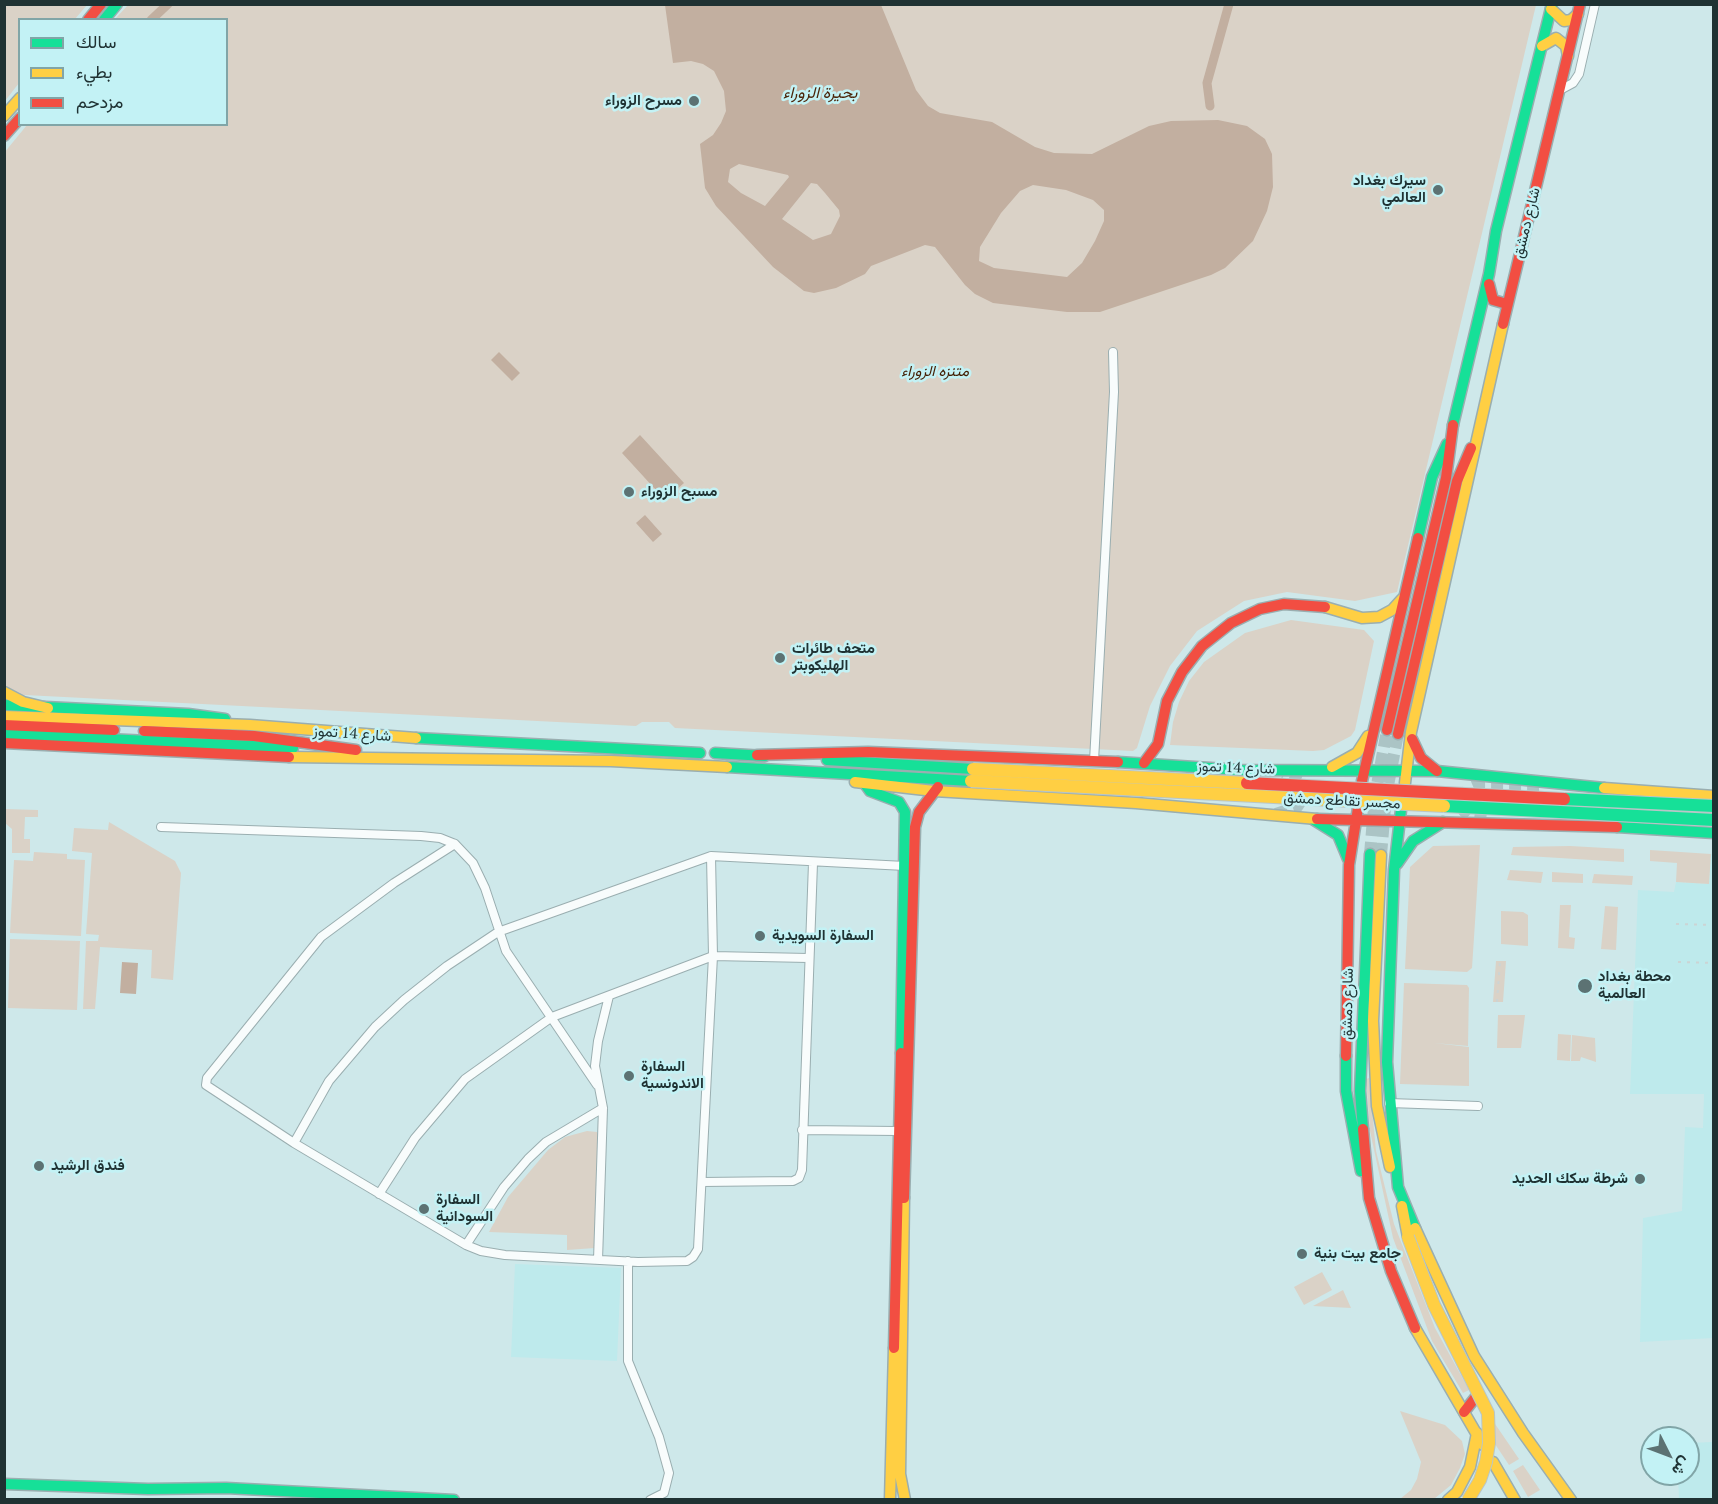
<!DOCTYPE html>
<meta charset="utf-8">
<style>
body{margin:0}
#map{position:relative;width:1718px;height:1504px;overflow:hidden;background:#cee8ea;font-family:"PT Serif",Vazirmatn,serif}
canvas{display:block}
.frame{position:absolute;inset:0;border:6px solid #1f3233;pointer-events:none}
.legend{position:absolute;left:18px;top:18px;width:210px;height:108px;box-sizing:border-box;background:#c3f2f5;border:2px solid #81a5a7;margin:0;padding:8px 10px;list-style:none;font-size:18px;color:#1f3233}
.legend li{display:flex;align-items:center;gap:12px;height:30px}
.legend b{width:30px;border:2px solid #81a5a7}
.north{position:absolute;left:1640px;top:1426px;width:60px;height:60px;box-sizing:border-box;background:#c3f2f5;border:2px solid #81a5a7;border-radius:50%;rotate:132deg;font-size:16px;font-weight:700;line-height:24px;text-align:center;color:#1f3233}
.north::after{content:'';display:block;margin:auto;width:21px;height:27px;background:#5c7273;clip-path:polygon(50% 0,100% 100%,50% 72%,0 100%)}
</style>
<div id="map">
<canvas width="1718" height="1504"></canvas>
<div class="frame"></div>
<ul class="legend">
<li><b style="height:8px;background:#16e098"></b>سالك</li>
<li><b style="height:8px;background:#ffcf43"></b>بطيء</li>
<li><b style="height:8px;background:#f24e42"></b>مزدحم</li>
</ul>
<div class="north">ش</div>
</div>
<script>
const ctx = document.querySelector('canvas').getContext('2d');
ctx.lineJoin = 'round';
function fill(path, color) {
  ctx.fillStyle = color;
  ctx.fill(path, 'evenodd');
}
function toPath(rows) {
  const path = new Path2D();
  for (const r of rows) {
    path.moveTo(r[0], r[1]);
    for (let i = 2; i < r.length; i += 2) path.lineTo(r[i], r[i + 1]);
  }
  return path;
}
function trace(path, color, width, dash) {
  ctx.strokeStyle = color;
  ctx.lineWidth = width;
  ctx.lineCap = dash ? 'butt' : 'round';
  ctx.setLineDash(dash || []);
  ctx.stroke(path);
}
function write(font, color, halo, rows, align = 'center') {
  ctx.font = font + ' "PT Serif",Vazirmatn,serif';
  ctx.lineWidth = 5;
  ctx.setLineDash([]);
  ctx.textBaseline = 'middle';
  ctx.strokeStyle = halo;
  ctx.fillStyle = color;
  for (const [text, x, y, turn = 0] of rows) {
    ctx.save();
    ctx.translate(x, y);
    ctx.rotate((+turn || 0) * Math.PI / 180);
    ctx.textAlign = isNaN(turn) ? turn : align;
    if (halo) ctx.strokeText(text, 0, 0);
    ctx.fillText(text, 0, 0);
    ctx.restore();
  }
}
fill(toPath([
 [1711,854,1713,854,1713,1338,1640,1342,1643,1218,1682,1211,1685,1127,1703,1128,1704,1094,1630,1094,1638,890,1674,892,1676,882,1709,884],
 [515,1264,621,1268,617,1361,511,1357],
 [1713,1408,1713,1499,1679,1499,1678,1474,1688,1474,1688,1443,1712,1442]
]), '#beeaec');
fill(toPath([
 [5,4,87,5,75,19,20,20,19,83,5,101],
 [128,5,1536,5,1397,592,1355,601,1287,592,1244,601,1197,631,1170,666,1150,706,1137,748,1133,751,675,728,669,722,642,722,636,726,5,694,4,153,27,125,226,124,226,20,115,19],
 [1291,620,1364,630,1374,641,1355,730,1351,736,1324,750,1313,751,1170,745,1173,722,1179,702,1189,681,1204,662,1245,633],
 [5,809,38,810,38,817,25,817,24,839,30,839,30,853,12,853,12,829,5,823],
 [109,822,175,861,181,873,173,980,151,978,152,950,100,947,95,1009,83,1009,86,941,98,941,99,935,86,934,92,853,72,851,74,828,108,830],
 [1480,845,1472,968,1467,972,1405,969,1410,867,1433,846],
 [1570,846,1624,849,1624,862,1511,855,1513,847],
 [1650,850,1711,854,1709,884,1676,882,1677,863,1650,861],
 [34,852,67,854,67,859,85,860,81,936,10,933,14,860,33,861],
 [1510,870,1543,872,1541,883,1507,880],
 [1552,872,1583,874,1583,883,1552,882],
 [1594,874,1633,876,1632,885,1592,883],
 [1560,905,1571,905,1569,937,1575,938,1574,949,1558,948],
 [1605,906,1618,907,1616,950,1601,949],
 [1501,911,1523,912,1528,915,1528,946,1501,944],
 [10,939,80,941,77,1010,8,1008],
 [1496,961,1506,961,1503,1002,1493,1002],
 [1404,983,1467,985,1469,988,1468,1046,1434,1043,1469,1047,1469,1086,1400,1084],
 [1498,1015,1525,1015,1521,1048,1497,1048],
 [1558,1034,1571,1035,1570,1061,1557,1060],
 [1572,1035,1595,1038,1596,1062,1581,1057,1580,1061,1571,1061],
 [1369,1078,1376,1151,1394,1224,1435,1328,1469,1390,1463,1393,1432,1341,1393,1238,1370,1131,1366,1079],
 [587,1131,597,1132,598,1135,595,1248,567,1250,567,1235,489,1232,508,1197,548,1150,565,1137],
 [1322,1272,1332,1290,1304,1305,1294,1287],
 [1343,1290,1351,1308,1313,1306],
 [1400,1411,1445,1425,1462,1441,1465,1454,1460,1468,1451,1485,1434,1499,1400,1499,1411,1490,1417,1479,1421,1462],
 [1491,1418,1519,1459,1509,1465,1483,1426,1482,1420],
 [1523,1465,1540,1490,1528,1497,1513,1471]
]), '#dad2c7');
fill(toPath([
 [665,5,881,5,916,90,928,106,940,113,992,122,1035,147,1054,153,1092,154,1149,126,1171,121,1218,120,1247,126,1265,139,1272,154,1273,187,1267,211,1253,241,1225,268,1211,275,1100,312,1067,312,993,303,975,294,965,285,935,247,925,245,871,266,865,274,836,288,814,293,804,291,773,267,716,206,705,188,700,144,713,135,721,123,726,111,724,91,714,71,703,64,691,61,673,63],
 [739,164,788,175,789,177,765,206,741,193,728,182,730,169],
 [811,183,817,184,825,193,839,210,840,216,831,234,813,240,782,219],
 [1033,185,1066,190,1093,200,1104,210,1104,221,1095,241,1082,263,1067,277,994,268,979,261,980,247,1001,213,1020,191],
 [499,352,520,373,512,381,491,360],
 [640,435,684,483,665,500,622,453],
 [645,515,662,534,653,542,636,523],
 [122,962,138,963,136,994,120,993]
]), '#c2afa0');
trace(toPath([
 [151,20,168,4],
 [1210,106,1207,83,1229,4]
]), '#c2afa0', 9);
trace(toPath([
 [1276,814,1297,807,1306,793,1303,780,1283,773],
 [1486,820,1472,818,1464,811,1462,802,1468,789,1475,786,1539,786],
 [1370,854,1375,796,1387,730],
 [1381,855,1386,796,1398,734]
]), '#abc4c5', 12, [12, 6]);
const street = toPath([
 [1560,90,1573,83,1579,74,1595,4],
 [1094,761,1114,392,1113,352],
 [161,827,421,836,440,838,455,844,473,863,485,888,506,951,597,1085],
 [455,844,394,883,321,937,207,1078,206,1085,294,1143,466,1245,481,1251,505,1255,638,1262,687,1261,693,1257,698,1249,713,956,711,856],
 [1389,1103,1478,1106],
 [802,1130,897,1131],
 [294,1143,329,1081,375,1027,404,1000,447,966,498,932,711,856,905,866],
 [702,1182,793,1181,799,1178,802,1170,813,863],
 [379,1194,415,1138,465,1079,552,1017,713,956,808,958],
 [466,1245,504,1187,528,1159,546,1142,603,1108],
 [598,1260,603,1108,595,1066,598,1041,609,996],
 [628,1261,628,1361,659,1437,669,1473,664,1493,650,1500]
]);
const fast = toPath([
 [104,20,117,4],
 [1453,425,1489,274,1496,231,1552,4],
 [1418,538,1432,477,1447,444],
 [4,705,188,714,225,719],
 [4,734,293,748],
 [416,738,700,753],
 [715,753,765,756],
 [827,760,973,769],
 [1118,762,1241,770,1437,771,1604,788],
 [727,767,971,781],
 [865,784,870,791,899,802,905,812,901,1053],
 [1401,810,1394,870,1387,1062,1398,1187,1415,1228],
 [1314,820,1338,835,1348,859],
 [1617,827,1714,833],
 [1397,864,1413,841,1443,822],
 [1346,1056,1346,1091,1361,1171],
 [1363,1129,1360,1091,1370,854],
 [4,1484,148,1489,226,1488,454,1500]
]);
const slow = toPath([
 [1551,9,1564,21,1571,20,1578,14],
 [1542,46,1556,38,1566,46,1568,56],
 [4,116,20,98],
 [1325,607,1362,618,1379,617,1392,610,1402,599],
 [4,692,23,702,48,708],
 [4,716,250,725,416,738],
 [289,757,611,761,727,767],
 [1332,767,1357,753,1368,736],
 [855,782,934,791,1136,803,1317,819],
 [1405,783,1411,732,1503,324],
 [1604,788,1714,796],
 [1381,855,1373,1021,1377,1106,1390,1167],
 [904,1198,900,1474,905,1500],
 [1402,1206,1408,1237],
 [1415,1228,1474,1356,1523,1433,1571,1500],
 [1415,1328,1483,1445],
 [1493,1462,1515,1500],
 [890,1500,894,1348],
 [1448,1500,1457,1492,1470,1467,1477,1433]
]);
const jam = toPath([
 [88,20,101,4],
 [4,136,20,118],
 [1489,284,1493,300,1507,304],
 [1503,324,1580,4],
 [4,725,114,730],
 [1387,730,1446,478,1453,425],
 [144,731,254,736,356,750],
 [1398,734,1457,481,1471,448],
 [1412,739,1421,758,1437,771],
 [4,743,289,757],
 [757,755,868,752,1118,762],
 [1144,763,1158,744,1167,701,1182,672,1202,646,1231,623,1260,609,1284,604,1325,607],
 [1362,781,1418,538],
 [1317,819,1617,827],
 [1346,1056,1349,865,1358,808],
 [1363,1129,1369,1198,1391,1271,1415,1328],
 [904,1198,915,827,919,812,938,787],
 [894,1348,901,1053],
 [1464,1412,1475,1398]
]);
trace(street, '#9aaeb0', 10);
trace(fast, '#9aaeb0', 13);
trace(slow, '#9aaeb0', 13);
trace(jam, '#9aaeb0', 13);
trace(street, '#f8fcfc', 8);
trace(fast, '#16e098', 10);
trace(slow, '#ffcf43', 10);
trace(jam, '#f24e42', 10);
trace(toPath([
 [1676,924,1714,925],
 [1678,962,1714,963],
 [1497,1002,1500,961]
]), '#ccd4d4', 2, [3, 6]);
const fastBridge = toPath([
 [1564,799,1714,806],
 [1444,806,1714,820]
]);
const slowBridge = toPath([
 [973,769,1247,783],
 [971,781,1444,806],
 [1408,1237,1434,1305,1488,1413,1489,1443,1486,1462,1480,1480,1468,1500]
]);
const jamBridge = toPath([
 [1247,783,1564,799]
]);
trace(fastBridge, '#b9c6c7', 14, []);
trace(slowBridge, '#b9c6c7', 14, []);
trace(jamBridge, '#b9c6c7', 14, []);
trace(fastBridge, '#16e098', 12);
trace(slowBridge, '#ffcf43', 12);
trace(jamBridge, '#f24e42', 12);
for (const [x, y, r, color] of [
 [694,101,6,"#5c7273"],
 [1438,190,6,"#5c7273"],
 [629,492,6,"#5c7273"],
 [780,658,6,"#5c7273"],
 [760,936,6,"#5c7273"],
 [1585,986,8,"#5c7273"],
 [629,1076,6,"#5c7273"],
 [39,1166,6,"#5c7273"],
 [1640,1179,6,"#5c7273"],
 [424,1209,6,"#5c7273"],
 [1302,1254,6,"#5c7273"]
]) {
  const dot = new Path2D();
  dot.arc(x, y, r, 0, 2 * Math.PI);
  ctx.fillStyle = color;
  ctx.fill(dot);
  trace(dot, '#c3f2f5', 2);
}
write('bold 15px', '#1f3233', '#c3f2f5', [
 ["مسرح الزوراء",682,101,"right"],
 ["سيرك بغداد",1426,181,"right"],
 ["العالمي",1426,198,"right"],
 ["مسبح الزوراء",641,492],
 ["متحف طائرات",792,649],
 ["الهليكوبتر",792,666],
 ["السفارة السويدية",772,936],
 ["محطة بغداد",1598,977],
 ["العالمية",1598,994],
 ["السفارة",641,1067],
 ["الاندونسية",641,1084],
 ["فندق الرشيد",51,1166],
 ["شرطة سكك الحديد",1628,1179,"right"],
 ["السفارة",436,1200],
 ["السودانية",436,1217],
 ["جامع بيت بنية",1314,1254]
], 'left');
write('15px', '#1f3233', '#c3f2f5', [
 ["شارع دمشق",1527,223,-76],
 ["شارع 14 تموز",352,734,4],
 ["شارع 14 تموز",1236,768,2],
 ["مجسر تقاطع دمشق",1342,801,3],
 ["شارع دمشق",1348,1004,-89]
]);
write('italic 15px', '#441e03', '#c3f2f5', [
 ["متنزه الزوراء",935,372]
]);
write('italic 16px', '#4b250a', '#c3f2f5', [
 ["بحيرة الزوراء",820,93]
]);
</script>
